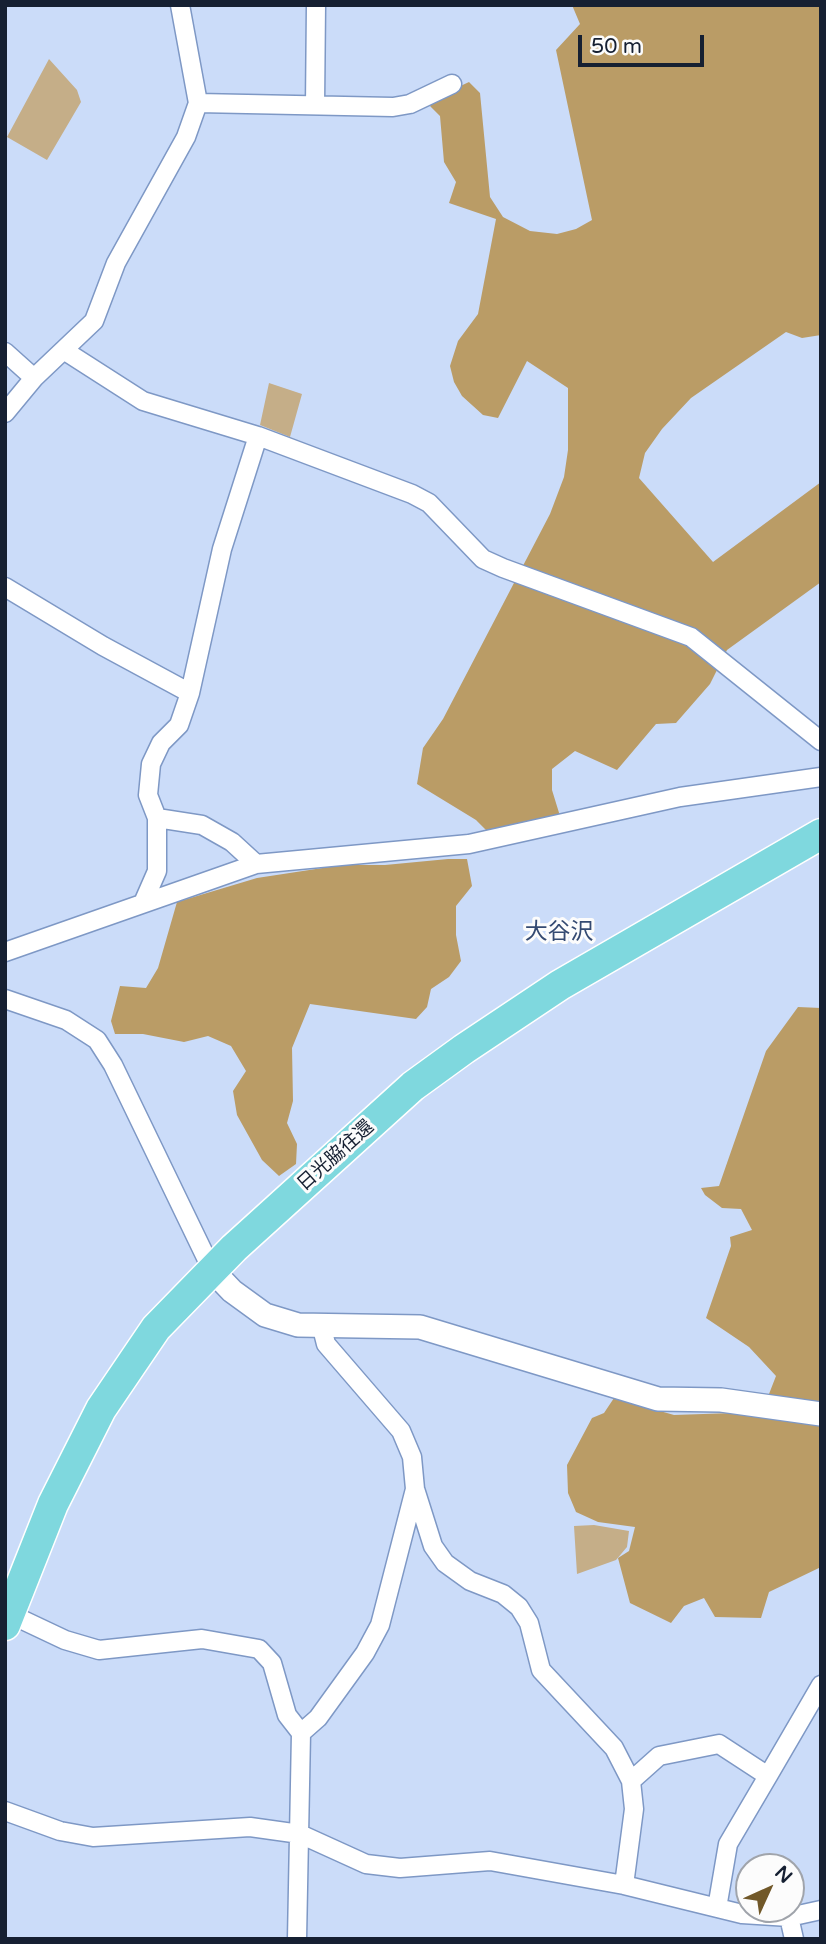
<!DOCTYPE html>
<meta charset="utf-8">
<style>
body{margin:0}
#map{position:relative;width:826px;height:1944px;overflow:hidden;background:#cbdcf9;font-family:"Varela Round",sans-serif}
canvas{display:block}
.frame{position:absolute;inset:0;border:7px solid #162032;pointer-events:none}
.north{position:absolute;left:735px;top:1853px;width:70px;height:70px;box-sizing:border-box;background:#fcfcfc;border:2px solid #a0a4ab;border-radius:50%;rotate:45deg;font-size:19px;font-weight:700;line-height:28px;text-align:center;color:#162032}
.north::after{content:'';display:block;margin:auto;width:24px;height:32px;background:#715829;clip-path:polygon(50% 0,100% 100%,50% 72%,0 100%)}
.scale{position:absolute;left:578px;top:35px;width:126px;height:32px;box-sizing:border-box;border:4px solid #162032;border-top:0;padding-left:9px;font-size:21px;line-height:24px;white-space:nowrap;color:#162032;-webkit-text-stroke:5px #fcfcfc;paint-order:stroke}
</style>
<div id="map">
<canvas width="826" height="1944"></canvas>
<div class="frame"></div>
<div class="north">N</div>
<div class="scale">50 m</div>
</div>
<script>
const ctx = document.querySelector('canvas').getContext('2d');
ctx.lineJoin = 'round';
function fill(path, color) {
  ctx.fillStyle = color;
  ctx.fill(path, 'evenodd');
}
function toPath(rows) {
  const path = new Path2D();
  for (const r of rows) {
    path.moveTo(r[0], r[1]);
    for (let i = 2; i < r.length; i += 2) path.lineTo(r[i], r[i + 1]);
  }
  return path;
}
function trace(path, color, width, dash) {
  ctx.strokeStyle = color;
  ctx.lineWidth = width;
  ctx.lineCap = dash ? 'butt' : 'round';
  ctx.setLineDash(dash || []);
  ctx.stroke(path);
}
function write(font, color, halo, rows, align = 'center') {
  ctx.font = font + ' "Varela Round","Noto Sans JP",sans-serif';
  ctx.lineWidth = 6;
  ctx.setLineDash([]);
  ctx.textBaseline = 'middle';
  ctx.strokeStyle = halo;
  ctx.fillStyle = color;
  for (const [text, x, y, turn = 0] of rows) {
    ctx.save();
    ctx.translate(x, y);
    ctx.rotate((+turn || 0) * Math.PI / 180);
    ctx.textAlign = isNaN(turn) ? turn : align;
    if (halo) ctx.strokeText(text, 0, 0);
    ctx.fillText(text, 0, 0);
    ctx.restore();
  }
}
fill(toPath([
 [49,59,77,90,81,102,47,160,7,137],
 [269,383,302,394,290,437,260,425],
 [594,1525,629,1531,627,1547,616,1560,577,1574,574,1526]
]), '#c5ae88');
fill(toPath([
 [572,5,821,5,821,335,802,338,786,332,691,398,662,429,645,453,639,478,713,562,821,482,821,582,727,650,710,684,676,723,656,724,617,770,575,751,552,769,552,790,560,816,491,835,476,820,417,784,423,748,443,719,550,514,564,477,568,450,568,388,527,361,498,418,483,415,462,396,454,382,450,366,458,341,478,314,496,219,449,203,456,182,444,162,440,116,430,106,437,97,469,82,480,93,490,197,503,217,530,231,557,234,576,229,592,220,556,50,580,24],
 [448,859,467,859,472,886,456,906,456,935,461,961,449,977,431,989,427,1007,416,1019,310,1004,292,1048,293,1101,287,1123,297,1144,296,1164,279,1176,262,1160,237,1115,233,1091,246,1071,231,1046,208,1036,184,1042,143,1034,115,1034,111,1021,120,986,146,988,158,968,177,902,257,878,342,865,385,865],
 [798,1007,821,1008,821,1567,769,1592,761,1618,715,1617,704,1598,684,1606,671,1623,630,1603,618,1558,629,1551,635,1527,598,1522,576,1512,568,1493,567,1465,592,1418,604,1413,614,1398,674,1415,762,1412,776,1376,749,1347,706,1318,731,1246,730,1237,752,1230,741,1209,722,1208,705,1195,701,1188,719,1186,766,1051]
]), '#ba9c66');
const minor = toPath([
 [198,103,393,107,410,104,452,84],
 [315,105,316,5],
 [65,351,143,401,258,436,412,494,429,503,483,559,503,568,691,637,821,741],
 [5,352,34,378],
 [5,413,34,378,94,321,116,263,186,137,198,103,180,5],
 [5,587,103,646,190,693],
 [157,818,202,825,232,842,256,864],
 [143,903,157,871,157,818,148,795,151,764,161,743,179,725,190,693,222,549,258,436],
 [5,952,256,864,469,844,680,797,821,777],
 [5,999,66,1020,97,1040,113,1065,212,1270],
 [322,1328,326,1344,401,1431,412,1457,415,1489,433,1546,445,1563,470,1581,503,1594,519,1607,529,1623,541,1670,614,1748,631,1781,634,1809,624,1885],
 [10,1614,65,1640,99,1650,202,1639,259,1649,272,1663,287,1715,301,1733],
 [768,1776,821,1685],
 [631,1781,659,1756,719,1744,768,1776,728,1844,717,1908],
 [5,1811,60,1831,93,1837,250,1827,300,1834,366,1864,400,1868,490,1861,624,1885,742,1914,789,1917,821,1910],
 [789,1917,794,1939],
 [297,1939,301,1733,318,1718,365,1653,380,1625,415,1489]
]);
const tertiary = toPath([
 [212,1270,232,1291,265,1315,298,1325,420,1327,658,1399,721,1400,821,1414]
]);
const trunk = toPath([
 [5,1625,53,1504,101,1409,156,1328,234,1248,413,1086,464,1049,560,985,821,834]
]);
trace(minor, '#7e98c5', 21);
trace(tertiary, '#7e98c5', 26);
trace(trunk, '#fff', 33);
trace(minor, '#fff', 18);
trace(tertiary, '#fff', 23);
trace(trunk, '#7fd8de', 30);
write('19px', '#162032', '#fcfcfc', [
 ["日光脇往還",336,1156,-42]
]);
write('23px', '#344a72', '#fcfcfc', [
 ["大谷沢",559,933]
]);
</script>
